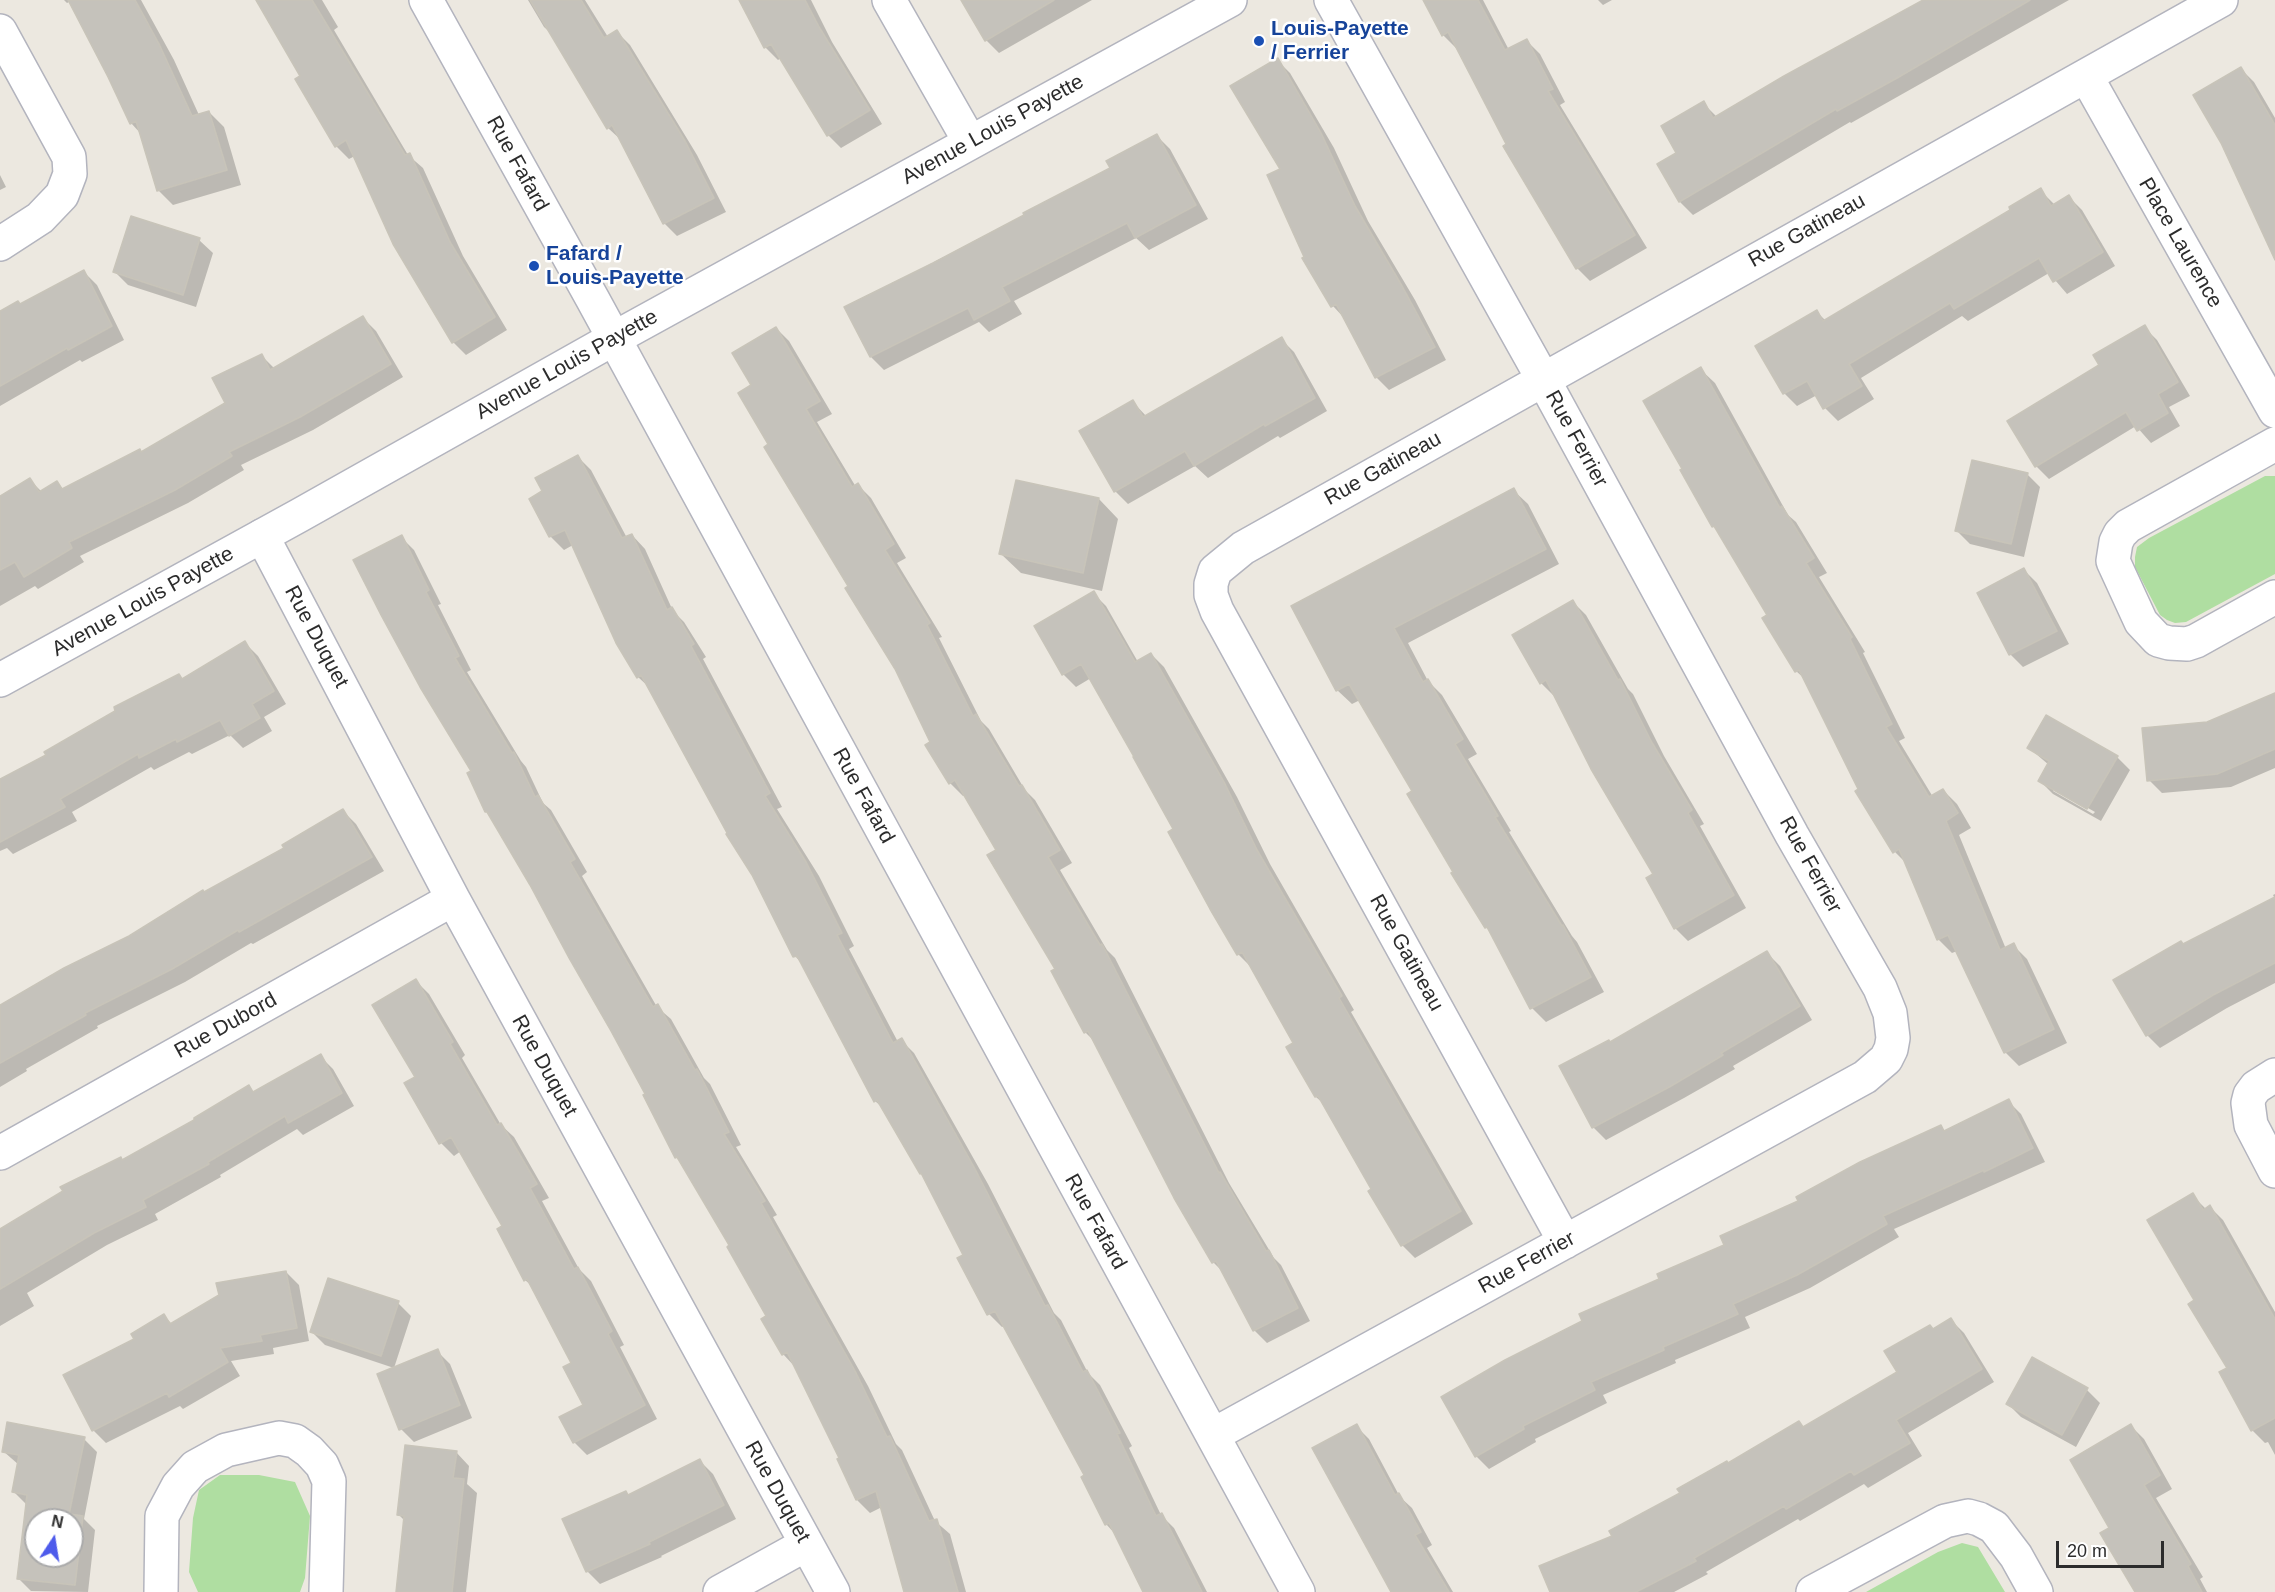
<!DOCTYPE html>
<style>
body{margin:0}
#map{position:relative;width:2275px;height:1592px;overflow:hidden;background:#ece8e0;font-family:Arial,sans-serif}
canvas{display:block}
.north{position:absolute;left:24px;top:1508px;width:60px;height:60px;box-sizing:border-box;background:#fff;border:2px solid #ababab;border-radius:50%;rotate:12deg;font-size:16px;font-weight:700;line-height:24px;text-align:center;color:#2c2c2c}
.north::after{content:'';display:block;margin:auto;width:21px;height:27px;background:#4e5beb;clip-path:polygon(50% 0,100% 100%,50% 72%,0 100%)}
.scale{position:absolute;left:2056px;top:1541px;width:108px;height:27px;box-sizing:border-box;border:3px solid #2c2c2c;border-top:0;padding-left:8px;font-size:18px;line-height:21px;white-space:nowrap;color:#2c2c2c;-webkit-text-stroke:4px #fff;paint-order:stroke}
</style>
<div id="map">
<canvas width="2275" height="1592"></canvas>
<div class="north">N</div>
<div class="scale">20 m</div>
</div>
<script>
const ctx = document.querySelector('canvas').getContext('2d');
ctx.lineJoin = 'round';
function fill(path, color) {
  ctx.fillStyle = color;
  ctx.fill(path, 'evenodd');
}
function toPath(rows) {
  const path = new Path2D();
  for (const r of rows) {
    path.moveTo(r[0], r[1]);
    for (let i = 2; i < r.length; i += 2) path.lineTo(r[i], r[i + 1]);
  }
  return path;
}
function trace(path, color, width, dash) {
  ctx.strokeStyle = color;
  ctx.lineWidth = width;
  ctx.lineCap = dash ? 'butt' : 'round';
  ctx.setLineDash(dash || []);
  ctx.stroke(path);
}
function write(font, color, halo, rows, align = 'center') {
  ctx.font = font + ' Arial,sans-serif';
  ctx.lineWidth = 5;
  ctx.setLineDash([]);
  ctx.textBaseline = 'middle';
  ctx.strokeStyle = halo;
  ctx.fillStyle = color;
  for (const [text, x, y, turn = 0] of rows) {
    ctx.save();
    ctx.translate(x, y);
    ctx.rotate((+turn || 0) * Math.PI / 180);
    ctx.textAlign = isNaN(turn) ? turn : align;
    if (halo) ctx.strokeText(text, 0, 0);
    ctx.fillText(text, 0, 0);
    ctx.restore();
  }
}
fill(toPath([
 [2265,476,2275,476,2275,574,2186,622,2175,623,2167,620,2160,615,2135,567,2135,557,2137,547,2149,538],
 [220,1475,259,1475,295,1482,310,1516,305,1578,300,1592,198,1592,189,1572,193,1518,199,1490],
 [1962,1543,1978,1547,2005,1592,1866,1592,1938,1552]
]), '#afdea1');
fill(toPath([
 [64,0,141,0,174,60,199,115,209,112,224,127,241,185,173,205,158,190,141,134,131,123,109,76,71,1,67,3],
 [258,0,322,0,338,27,334,30,408,155,423,168,463,256,507,330,466,355,453,342,355,156,349,159,336,146,302,77],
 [528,0,585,0,608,37,617,32,630,45,697,155,726,212,677,236,664,223,621,140,608,128,553,35,544,27],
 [741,0,811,0,832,42,882,124,841,148,828,135,781,58,778,60,765,47],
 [962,0,1092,0,999,53,986,40],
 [1425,0,1483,0,1509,50,1527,41,1540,54,1565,102,1560,105,1647,248,1590,281,1577,268,1508,144,1458,47,1456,48,1443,35],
 [1598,0,1612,0,1603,5],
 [1925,0,2069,0,1851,123,1850,122,1693,215,1680,202,1659,165,1678,154,1703,103,1716,116],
 [1277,60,1290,73,1334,148,1368,221,1415,300,1446,360,1389,390,1376,377,1345,319,1333,306,1304,259,1306,257,1282,170],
 [2241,69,2254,82,2275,118,2275,250],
 [1157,136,1170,149,1208,219,1149,250,1136,238,1014,301,1022,314,989,332,979,322,884,370,871,357,846,308,1112,169],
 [0,175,6,187,0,190],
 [2040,190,2055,205,2069,197,2082,210,2115,266,2067,294,2049,273,1968,321,1962,316,1861,378,1874,399,1838,421,1825,408,1817,395,1797,406,1784,393,1817,312,1826,321,2012,210],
 [199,240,213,253,196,307,128,285,115,272],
 [84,272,97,285,124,340,82,362,80,360,0,406,0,313,21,305],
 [363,318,376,331,403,377,313,430,241,465,244,470,188,503,80,556,84,562,38,589,35,586,0,606,0,509,30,480,42,492,57,483,63,489,142,454,227,404,262,356,275,369],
 [2144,327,2157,340,2190,396,2169,407,2180,426,2151,443,2136,426,2049,479,2036,466,2101,366],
 [776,328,789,341,832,414,817,422,856,487,858,485,871,498,906,558,897,563,942,637,939,638,981,721,989,729,1025,790,1035,800,1072,863,1060,870,1107,950,1115,958,1229,1183,1274,1258,1281,1265,1310,1321,1267,1343,1254,1330,1224,1273,1213,1262,1096,1043,1085,1032,999,851,966,794,963,796,950,783,896,669,770,445,753,385],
 [1281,339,1294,352,1327,411,1280,438,1278,436,1208,478,1195,466,1128,504,1115,491,1133,402,1147,417],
 [1700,369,1715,383,1788,515,1796,522,1827,573,1819,577,1865,652,1863,653,1905,738,1899,741,1933,797,1943,790,1957,804,1971,828,1959,835,2006,949,2013,945,2027,959,2067,1043,2019,1066,2005,1052,1957,951,1952,953,1938,939,1907,864,1895,852,1860,790,1807,681,1796,671,1769,615,1720,533,1713,526,1682,470],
 [578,457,591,470,627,538,632,535,645,549,673,611,684,622,706,657,703,659,782,807,777,809,819,876,854,946,849,949,898,1042,901,1040,914,1053,988,1184,1054,1313,1061,1320,1088,1373,1100,1385,1132,1446,1129,1448,1161,1515,1174,1528,1207,1592,1145,1592,1116,1535,1106,1524,1086,1476,1005,1326,1002,1327,989,1314,965,1256,925,1177,885,1110,875,1101,803,965,795,956,753,874,651,689,638,677,573,545,564,550,551,537,531,499,544,492],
 [2027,474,2040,487,2024,557,1970,544,1957,531],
 [1513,490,1528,504,1559,564,1408,643,1428,681,1442,695,1477,754,1468,759,1511,831,1509,832,1572,936,1577,942,1604,992,1546,1022,1532,1008,1491,933,1486,927,1455,873,1414,792,1360,700,1352,704,1337,690],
 [1099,499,1118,519,1102,591,1021,573,1001,554],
 [401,537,414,550,441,604,438,605,471,670,467,672,521,761,526,767,543,803,551,810,587,872,582,876,657,1007,671,1019,704,1078,710,1084,741,1145,736,1147,777,1215,773,1217,868,1386,896,1444,902,1450,935,1521,950,1534,966,1592,905,1592,882,1507,870,1513,857,1500,841,1459,796,1368,783,1354,768,1317,731,1246,682,1164,676,1157,647,1095,473,772],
 [2024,570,2037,583,2069,644,2023,667,2010,654,1979,593],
 [1093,593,1106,606,1138,662,1151,654,1164,667,1237,797,1270,864,1354,1010,1351,1012,1473,1224,1415,1258,1402,1245,1373,1190,1326,1106,1316,1097,1295,1044,1251,967,1238,954,1175,830,1091,678,1076,687,1063,674],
 [1573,602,1586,615,1628,689,1633,694,1664,756,1704,824,1700,826,1746,908,1688,941,1675,928,1655,875,1554,696,1541,683],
 [245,643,258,656,286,704,264,717,272,731,243,748,230,735,192,754,189,752,154,770,151,767,72,812,77,821,13,854,7,848,0,851,0,781,48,755,179,676,183,680],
 [2275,695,2275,768,2231,787,2162,793,2149,780,2207,724],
 [2029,748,2117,757,2130,770,2101,821,2053,794,2040,781,2049,765],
 [2053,788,2095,812,2093,814,2053,791],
 [343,811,356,824,384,871,253,944,251,943,185,982,97,1026,98,1028,26,1069,27,1071,0,1087,0,1006,130,937,286,849],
 [2275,894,2275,983,2227,1008,2160,1048,2147,1035,2184,945,2275,899,2273,895],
 [1767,953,1780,966,1812,1020,1733,1066,1735,1069,1684,1098,1606,1140,1593,1127,1611,1044],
 [416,981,429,994,465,1055,462,1058,501,1125,514,1137,549,1198,542,1201,579,1269,591,1281,624,1345,620,1347,657,1419,587,1455,574,1442,585,1406,573,1364,533,1287,525,1280,504,1227,461,1151,454,1156,441,1143,417,1077],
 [320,1056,333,1069,354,1106,303,1135,297,1129,220,1175,221,1177,155,1214,158,1220,107,1245,27,1293,34,1306,0,1326,0,1230,197,1120,248,1087,254,1093],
 [2008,1101,2021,1114,2045,1162,1894,1229,1899,1237,1810,1288,1745,1317,1750,1328,1675,1360,1676,1363,1603,1395,1607,1403,1535,1439,1536,1442,1489,1469,1476,1456,1661,1280,1726,1246,1800,1201,1941,1127,1946,1132],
 [2192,1195,2206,1209,2210,1207,2223,1220,2275,1312,2275,1455,2268,1442,2265,1443,2252,1430,2229,1369,2196,1301],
 [286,1272,299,1285,309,1341,273,1348,274,1354,231,1361,240,1376,183,1409,180,1406,106,1443,93,1430,136,1339,163,1315,172,1324],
 [398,1303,411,1316,394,1368,325,1345,312,1332],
 [1951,1320,1964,1333,1994,1382,1908,1433,1922,1456,1868,1488,1864,1484,1800,1521,1798,1519,1706,1572,1708,1574,1674,1592,1552,1592,1614,1537,1728,1464,1799,1423,1804,1428,1899,1373,1933,1330],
 [437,1351,450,1364,472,1418,414,1442,401,1429],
 [2033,1359,2087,1390,2100,1403,2076,1447,2021,1417,2008,1404],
 [1356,1426,1369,1439,1400,1497,1412,1508,1432,1545,1427,1548,1453,1592,1395,1592],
 [2131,1426,2144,1439,2172,1489,2156,1498,2203,1577,2200,1579,2207,1592,2137,1592,2111,1528],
 [84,1439,97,1452,84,1519,95,1530,88,1592,31,1591,18,1578,27,1505,14,1492,19,1465,3,1451],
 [36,1520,72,1520,72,1556,36,1556],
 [456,1452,469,1466,467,1484,477,1493,466,1592,398,1592,405,1521,398,1514],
 [700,1461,713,1474,736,1519,661,1556,662,1557,600,1584,587,1571,626,1492,629,1496]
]), '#0003');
const building = toPath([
 [68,0,135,0,159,44,192,116,209,111,227,170,157,191,136,121,130,124,108,77,68,0],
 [256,0,312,0,405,155,410,153,450,242,495,317,452,343,393,244,346,140,335,147,295,79,300,76,256,0],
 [530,0,581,0,604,38,617,30,685,141,714,198,663,224,612,125,607,129,530,0],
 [739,0,805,0,819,27,870,110,827,136,771,44,764,48,739,0],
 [961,0,1054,0,985,41,961,0],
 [1423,0,1478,0,1505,50,1527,39,1553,89,1548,91,1635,235,1576,269,1503,146,1506,144,1448,32,1442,36,1423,0],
 [1923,0,2030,0,1897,78,1837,111,1836,109,1679,202,1657,164,1676,153,1661,126,1704,101,1713,118,1784,76,1923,0],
 [1278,58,1321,133,1355,206,1402,286,1435,347,1375,378,1336,304,1331,307,1302,258,1304,257,1267,175,1280,169,1230,86,1278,58],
 [2241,67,2275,125,2275,260,2221,143,2193,95,2241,67],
 [1157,134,1196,205,1135,238,1127,223,1002,287,1010,301,974,320,968,308,870,357,844,307,933,263,1024,215,1023,213,1110,168,1106,161,1157,134],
 [2041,188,2051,206,2069,195,2103,252,2053,282,2039,258,1954,309,1950,303,1849,364,1862,386,1823,409,1807,381,1783,394,1755,346,1817,310,1823,321,2010,210,2009,207,2041,188],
 [131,216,200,238,183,295,113,272,131,216],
 [84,270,112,326,68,350,67,348,0,386,0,311,18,301,20,304,84,270],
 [363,316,391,364,300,417,229,452,232,456,175,490,69,542,72,548,24,577,15,562,0,570,0,496,30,478,39,492,57,481,62,489,140,449,141,452,225,403,212,378,262,354,270,370,363,316],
 [2145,325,2178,382,2158,394,2168,413,2137,431,2126,412,2035,467,2007,421,2099,365,2093,355,2145,325],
 [776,327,820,401,806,409,852,487,858,483,894,544,885,550,930,623,927,625,973,716,976,714,1019,786,1022,785,1060,850,1048,857,1100,945,1102,944,1219,1173,1220,1172,1266,1251,1269,1250,1298,1308,1253,1331,1216,1261,1212,1263,1174,1198,1088,1031,1084,1033,1051,971,1055,969,987,855,996,850,955,780,949,784,925,745,930,742,895,669,845,588,848,586,764,447,768,444,738,393,751,385,732,353,776,327],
 [1282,337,1315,398,1265,426,1264,424,1194,466,1185,451,1114,492,1079,431,1133,400,1143,417,1282,337],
 [1701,367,1780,508,1782,506,1814,558,1806,563,1852,637,1850,639,1892,724,1886,727,1929,797,1943,789,1958,813,1946,821,2000,950,2014,943,2054,1029,2004,1053,1948,935,1937,940,1899,849,1893,853,1855,791,1858,789,1799,670,1795,672,1762,618,1767,615,1714,526,1712,527,1680,470,1682,469,1643,401,1701,367],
 [578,455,622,538,632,534,667,610,672,607,694,644,691,646,770,793,765,796,806,862,842,933,837,935,893,1043,902,1038,975,1169,1045,1306,1048,1305,1083,1372,1087,1370,1120,1433,1117,1434,1156,1516,1162,1513,1202,1592,1143,1592,1109,1523,1105,1525,1081,1477,1084,1475,995,1311,987,1315,957,1258,963,1255,921,1173,920,1174,877,1100,874,1102,797,956,793,957,752,875,726,834,727,833,641,675,637,678,616,643,565,530,549,537,529,499,542,491,535,478,578,455],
 [1972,460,2028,473,2011,544,1955,531,1972,460],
 [1016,480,1099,498,1083,573,999,554,1016,480],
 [1514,488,1546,549,1394,628,1423,682,1428,679,1463,739,1455,744,1498,816,1495,817,1562,926,1563,925,1591,977,1530,1009,1487,927,1485,928,1451,873,1453,872,1407,794,1412,791,1349,684,1336,691,1291,606,1514,488],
 [402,535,429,590,426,592,459,656,455,658,512,753,514,752,535,797,538,795,575,859,570,862,653,1007,658,1004,695,1070,697,1069,729,1132,724,1134,765,1201,761,1203,855,1371,887,1437,890,1436,929,1521,937,1519,958,1592,904,1592,876,1491,856,1500,837,1459,839,1458,787,1352,782,1355,761,1319,766,1316,727,1247,729,1245,677,1157,675,1158,643,1095,645,1094,611,1031,569,958,530,885,487,812,485,812,467,773,471,771,420,687,381,615,353,560,402,535],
 [2024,568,2057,631,2009,655,1977,593,2024,568],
 [1094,591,1135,662,1151,653,1224,782,1257,850,1342,996,1339,998,1461,1211,1401,1246,1368,1191,1371,1189,1318,1096,1315,1097,1286,1047,1293,1043,1242,952,1237,955,1210,909,1168,832,1173,829,1133,757,1134,757,1081,664,1062,675,1034,626,1094,591],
 [1573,600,1618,680,1620,679,1651,741,1692,810,1688,813,1734,895,1674,929,1646,878,1653,874,1591,769,1546,680,1540,684,1512,635,1573,600],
 [245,641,274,691,252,704,260,718,229,736,220,720,177,742,176,739,139,758,138,754,60,799,65,807,0,842,0,779,46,755,44,752,115,711,114,707,179,674,182,679,245,641],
 [2275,693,2275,749,2217,774,2147,781,2142,728,2207,722,2275,693],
 [2046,715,2118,756,2087,809,2038,781,2049,761,2027,748,2046,715],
 [343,809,372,857,239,932,238,930,172,969,85,1013,86,1015,0,1063,0,1005,64,968,129,936,203,890,204,892,284,848,282,845,343,809],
 [2275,897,2275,963,2213,995,2146,1036,2113,980,2181,941,2183,944,2275,897],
 [1767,951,1800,1006,1721,1053,1723,1055,1671,1086,1592,1128,1559,1066,1609,1040,1610,1042,1767,951],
 [416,979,453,1042,450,1044,497,1125,501,1123,537,1184,530,1188,574,1269,578,1267,612,1331,608,1334,645,1405,573,1443,559,1417,583,1405,563,1367,571,1363,527,1279,524,1281,497,1229,502,1226,451,1137,439,1144,404,1083,415,1077,372,1005,416,979],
 [321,1054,342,1093,288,1123,285,1116,208,1162,209,1164,143,1200,146,1207,94,1233,0,1289,0,1229,63,1191,60,1187,121,1157,122,1160,194,1120,194,1118,249,1085,253,1092,321,1054],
 [2009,1099,2033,1148,1984,1172,1984,1170,1883,1216,1887,1224,1797,1275,1733,1304,1738,1314,1663,1347,1664,1350,1591,1382,1595,1390,1523,1426,1524,1429,1475,1457,1441,1397,1505,1360,1582,1321,1579,1314,1659,1279,1657,1274,1724,1245,1720,1236,1798,1201,1796,1197,1860,1162,1941,1125,1944,1131,2009,1099],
 [2193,1193,2203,1210,2210,1205,2275,1319,2275,1418,2251,1431,2219,1372,2227,1368,2188,1304,2194,1300,2147,1220,2193,1193],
 [286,1271,297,1328,260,1335,262,1341,220,1348,228,1362,169,1397,167,1393,92,1431,63,1375,134,1339,131,1334,164,1314,170,1324,219,1295,216,1283,286,1271],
 [328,1278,399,1301,381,1356,310,1332,328,1278],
 [1951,1318,1982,1369,1896,1420,1910,1443,1854,1475,1851,1471,1786,1509,1784,1506,1694,1558,1696,1561,1636,1592,1550,1592,1539,1566,1612,1536,1609,1531,1680,1493,1677,1489,1727,1461,1728,1463,1799,1421,1803,1427,1897,1372,1884,1351,1930,1325,1933,1329,1951,1318],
 [438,1349,460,1405,399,1430,377,1374,438,1349],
 [2032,1357,2088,1388,2062,1435,2006,1404,2032,1357],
 [7,1422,85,1437,69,1514,83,1516,75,1585,17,1579,27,1495,12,1492,19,1455,2,1452,7,1422],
 [36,1520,72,1520,72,1556,36,1556,36,1520],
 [1357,1424,1395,1495,1399,1493,1421,1532,1415,1535,1449,1592,1391,1592,1351,1519,1312,1448,1357,1424],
 [2131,1424,2160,1475,2144,1485,2191,1564,2188,1566,2202,1592,2135,1592,2100,1533,2109,1528,2070,1460,2131,1424],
 [405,1445,457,1451,453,1478,464,1479,452,1592,396,1592,404,1516,397,1515,405,1445],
 [700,1459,724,1505,649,1542,650,1544,586,1572,562,1519,626,1491,628,1495,700,1459]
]);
fill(building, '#c5c2bb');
trace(building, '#c8c4b9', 1.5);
const minor = toPath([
 [426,0,592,298,1298,1592],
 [889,0,970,142],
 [0,31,69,157,70,174,62,195,40,218,0,244],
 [2086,76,2275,411],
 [2275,444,2128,526,2120,534,2116,542,2113,561,2141,622,2158,640,2169,643,2187,644,2196,641,2275,597],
 [262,536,453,899,833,1592],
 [2275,1075,2256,1087,2250,1095,2248,1103,2251,1125,2275,1171],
 [0,1153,453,899],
 [1565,1242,1217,611,1211,595,1211,584,1215,571,1243,548,2221,0],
 [1213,1435,1865,1077,1886,1059,1891,1049,1893,1038,1890,1013,1880,988,1792,835,1543,379,1331,0],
 [161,1592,162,1516,178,1486,195,1467,226,1450,279,1438,295,1441,309,1451,322,1465,329,1481,326,1592],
 [720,1592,805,1545],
 [1813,1592,1945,1521,1968,1516,1979,1519,1994,1527,2016,1556,2036,1592]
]);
const tertiary = toPath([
 [0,680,300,515,613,339,1230,0]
]);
trace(minor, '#b3b4be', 36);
trace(tertiary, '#b3b4be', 36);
trace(minor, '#fff', 33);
trace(tertiary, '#fff', 33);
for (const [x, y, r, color] of [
 [1259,41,6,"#1a4fb4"],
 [534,266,6,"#1a4fb4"]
]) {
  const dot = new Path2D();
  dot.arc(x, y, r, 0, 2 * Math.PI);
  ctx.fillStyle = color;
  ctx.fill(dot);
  trace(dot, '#fff', 2);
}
write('bold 21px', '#164399', '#fff', [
 ["Louis-Payette",1271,29],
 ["/ Ferrier",1271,53],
 ["Fafard /",546,254],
 ["Louis-Payette",546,278]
], 'left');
write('21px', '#2c2c2c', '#fff', [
 ["Avenue Louis Payette",993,130,-29],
 ["Rue Fafard",517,164,61],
 ["Rue Gatineau",1807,231,-29],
 ["Place Laurence",2180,243,60],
 ["Avenue Louis Payette",567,365,-29],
 ["Rue Ferrier",1576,439,61],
 ["Rue Gatineau",1383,469,-29],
 ["Avenue Louis Payette",143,602,-29],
 ["Rue Duquet",316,637,62],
 ["Rue Fafard",863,796,61],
 ["Rue Ferrier",1810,865,61],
 ["Rue Gatineau",1406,953,61],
 ["Rue Dubord",226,1026,-29],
 ["Rue Duquet",544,1066,61],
 ["Rue Fafard",1095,1222,61],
 ["Rue Ferrier",1527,1263,-29],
 ["Rue Duquet",777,1492,61]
]);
</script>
